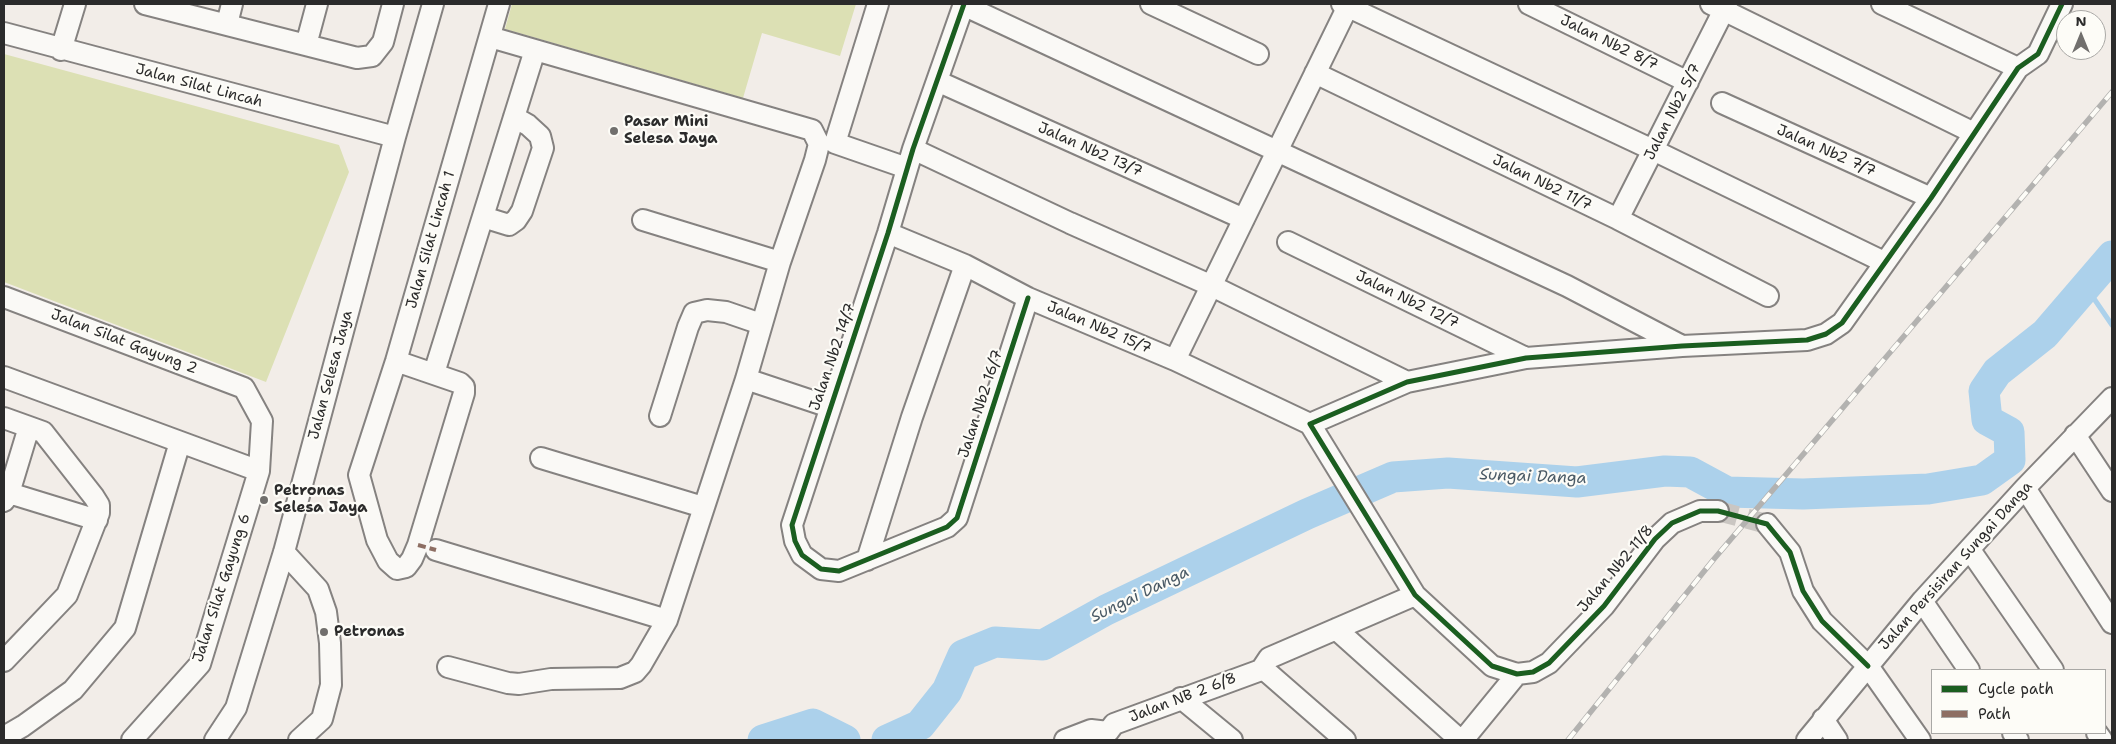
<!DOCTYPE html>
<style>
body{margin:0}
#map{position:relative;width:2116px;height:744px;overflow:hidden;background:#f2ede8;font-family:"Shantell Sans",sans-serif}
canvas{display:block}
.frame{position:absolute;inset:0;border:5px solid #2b2b2b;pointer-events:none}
.legend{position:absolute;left:1931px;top:669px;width:175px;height:65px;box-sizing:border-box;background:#fdfcf7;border:1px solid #a9a8a5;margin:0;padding:6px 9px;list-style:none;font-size:15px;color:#2b2b2b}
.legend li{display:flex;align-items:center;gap:10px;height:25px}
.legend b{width:25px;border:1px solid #a9a8a5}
.north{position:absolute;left:2056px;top:10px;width:50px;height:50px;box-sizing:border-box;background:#fdfcf7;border:1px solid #a9a8a5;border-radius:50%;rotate:0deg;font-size:14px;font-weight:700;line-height:20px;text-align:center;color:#2b2b2b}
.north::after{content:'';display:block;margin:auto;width:18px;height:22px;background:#716f6d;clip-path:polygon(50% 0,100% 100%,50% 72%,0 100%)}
</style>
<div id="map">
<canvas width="2116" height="744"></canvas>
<div class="frame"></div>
<ul class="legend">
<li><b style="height:6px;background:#1b5e20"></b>Cycle path</li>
<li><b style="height:6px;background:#8d6e63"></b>Path</li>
</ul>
<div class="north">N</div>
</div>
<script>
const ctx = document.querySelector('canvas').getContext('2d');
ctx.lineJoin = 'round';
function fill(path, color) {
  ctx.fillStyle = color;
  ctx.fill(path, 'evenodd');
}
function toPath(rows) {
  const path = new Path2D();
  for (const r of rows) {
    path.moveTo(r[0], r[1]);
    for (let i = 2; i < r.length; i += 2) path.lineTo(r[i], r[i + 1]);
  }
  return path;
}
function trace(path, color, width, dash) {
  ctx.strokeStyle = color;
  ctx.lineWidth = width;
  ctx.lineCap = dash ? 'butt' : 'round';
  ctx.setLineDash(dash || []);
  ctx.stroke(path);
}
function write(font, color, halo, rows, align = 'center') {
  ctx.font = font + ' "Shantell Sans",sans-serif';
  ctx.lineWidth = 4.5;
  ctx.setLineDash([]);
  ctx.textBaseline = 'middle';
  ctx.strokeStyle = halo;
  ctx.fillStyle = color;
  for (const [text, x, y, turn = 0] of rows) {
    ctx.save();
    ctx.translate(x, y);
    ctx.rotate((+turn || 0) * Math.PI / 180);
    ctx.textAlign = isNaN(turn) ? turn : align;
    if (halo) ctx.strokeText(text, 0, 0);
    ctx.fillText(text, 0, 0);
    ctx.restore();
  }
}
fill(toPath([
 [512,4,856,4,840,56,762,33,743,98,505,29],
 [4,54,339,145,349,172,266,382,4,282]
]), '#dce0b4');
trace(toPath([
 [2086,287,2112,325]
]), '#acd1eb', 5);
trace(toPath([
 [763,740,813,724,845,740],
 [887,740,920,725,947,691,963,655,995,642,1043,645,1106,610,1307,514,1393,477,1448,473,1577,482,1665,471,1690,472,1727,492,1803,494,1928,489,1982,480,2010,460,2009,432,1987,420,1984,391,1997,372,2045,334,2112,256]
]), '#acd1eb', 31);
trace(toPath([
 [1718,511,1767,524]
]), '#cac6c2', 20, [20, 10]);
const minor = toPath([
 [145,4,357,58,372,56,383,42,393,4],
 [878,4,835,143,907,168],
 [964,4,913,149,888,233,792,525,795,541,802,555,821,569,839,571,947,527,957,518,1028,298],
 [1151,4,1258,54],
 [1342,4,1653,150,1884,262],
 [1529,4,1688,82],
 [1711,4,1974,133],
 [1882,4,2018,68],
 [963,5,1567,286,1682,346],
 [227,24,232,4],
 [4,33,395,137],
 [306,45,317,4],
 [61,50,75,4],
 [1315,73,1618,219,1768,296],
 [937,81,1244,219],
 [1722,103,1931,198],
 [913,149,1070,223,1212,286,1407,382],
 [483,217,509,225,516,220,522,211,543,148,540,136,528,125,514,117],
 [1618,219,1727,4],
 [643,220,780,262],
 [888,233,965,265,1028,298,1175,360,1310,424],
 [1288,242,1526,358],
 [4,297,244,388,262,421,259,471,200,664,132,740],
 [1175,360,1349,4],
 [396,361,460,383,464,387,464,393,418,545,412,559,406,567,397,569,388,561,377,540,359,475,396,361,499,4],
 [434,373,535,50],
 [4,377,259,471],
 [746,379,830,407],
 [660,416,688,327,694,313,707,310,726,312,761,324],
 [4,418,43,432,94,497,99,505,99,513,67,595,4,661],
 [2075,435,2112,491],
 [541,458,703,507],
 [2025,488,2112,623],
 [9,493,97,520],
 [4,501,9,493,29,427],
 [1718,511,1700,511,1672,523,1655,539,1604,606,1549,663,1533,672,1517,674,1492,666,1415,595,1310,424,1407,382,1526,358,1682,346,1807,340,1826,334,1842,323,1931,198,2018,68,2038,54,2062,4],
 [1767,524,1790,552,1803,591,1822,621,1868,666,1920,740],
 [436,550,667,620],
 [1970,550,2053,670],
 [284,552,318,589,326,612,330,643,331,685,322,719,299,740],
 [867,560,912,417,965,265],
 [1922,601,1969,670],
 [1336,629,1460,740],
 [448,667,508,683,519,684,551,679,620,678,635,672,641,665,667,620,746,379,780,262,815,160,819,144,812,130,490,37],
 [1261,670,1269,658,1415,595],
 [1181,698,1232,740],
 [1823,719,1837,740],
 [1108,732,1114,724,1261,670,1267,672,1345,740],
 [2013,733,2018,740],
 [2097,733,2102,740],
 [4,737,23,726,73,690,125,628,180,442],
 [215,740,236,708,284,552,395,137,433,4],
 [1065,740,1091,730,1108,732],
 [1463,740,1517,674],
 [1807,740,1922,601,2025,488,2112,398]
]);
trace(minor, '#858280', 24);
trace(minor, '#faf9f6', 20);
const rail = toPath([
 [1568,740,1714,559,2112,92]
]);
trace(rail, '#b3b2b0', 5.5);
trace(rail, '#fdfcf7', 4, [11]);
trace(toPath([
 [418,545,436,550]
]), '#8d6e63', 4, [8, 4]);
trace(toPath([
 [964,4,913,149,888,233,792,525,795,541,802,555,821,569,839,571,947,527,957,518,1028,298],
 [1868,666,1822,621,1803,591,1790,552,1767,524,1718,511,1700,511,1672,523,1655,539,1604,606,1549,663,1533,672,1517,674,1492,666,1415,595,1310,424,1407,382,1526,358,1682,346,1807,340,1826,334,1842,323,1931,198,2018,68,2038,54,2062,4]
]), '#1b5e20', 5);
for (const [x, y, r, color] of [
 [614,131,5,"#716f6d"],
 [264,500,5,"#716f6d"],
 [324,632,5,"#716f6d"]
]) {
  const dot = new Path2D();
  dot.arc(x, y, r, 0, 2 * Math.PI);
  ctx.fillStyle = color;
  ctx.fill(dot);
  trace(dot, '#fdfcf7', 2);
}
write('15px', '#2b2b2b', '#fdfcf7', [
 ["Jalan Nb2 8/7",1609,43,26],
 ["Jalan Silat Lincah",199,86,15],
 ["Jalan Nb2 5/7",1673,112,-63],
 ["Jalan Nb2 13/7",1090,150,24],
 ["Jalan Nb2 7/7",1826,151,24],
 ["Jalan Nb2 11/7",1542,183,26],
 ["Jalan Silat Lincah 1",431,240,-74],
 ["Jalan Nb2 12/7",1407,300,26],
 ["Jalan Nb2 15/7",1099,328,23],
 ["Jalan Silat Gayung 2",124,342,21],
 ["Jalan Nb2 14/7",833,357,-71],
 ["Jalan Selesa Jaya",331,375,-75],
 ["Jalan Nb2 16/7",981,404,-72],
 ["Jalan Persisiran Sungai Danga",1956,566,-48],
 ["Jalan Nb2 11/8",1616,569,-50],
 ["Jalan Silat Gayung 6",222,588,-72],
 ["Jalan NB 2 6/8",1183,698,-21]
]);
write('bold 15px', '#2b2b2b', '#fdfcf7', [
 ["Pasar Mini",624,122],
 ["Selesa Jaya",624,139],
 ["Petronas",274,491],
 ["Selesa Jaya",274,508],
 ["Petronas",334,632]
], 'left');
write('italic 16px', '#495965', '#fdfcf7', [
 ["Sungai Danga",1533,477,2],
 ["Sungai Danga",1140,595,-26]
]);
</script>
